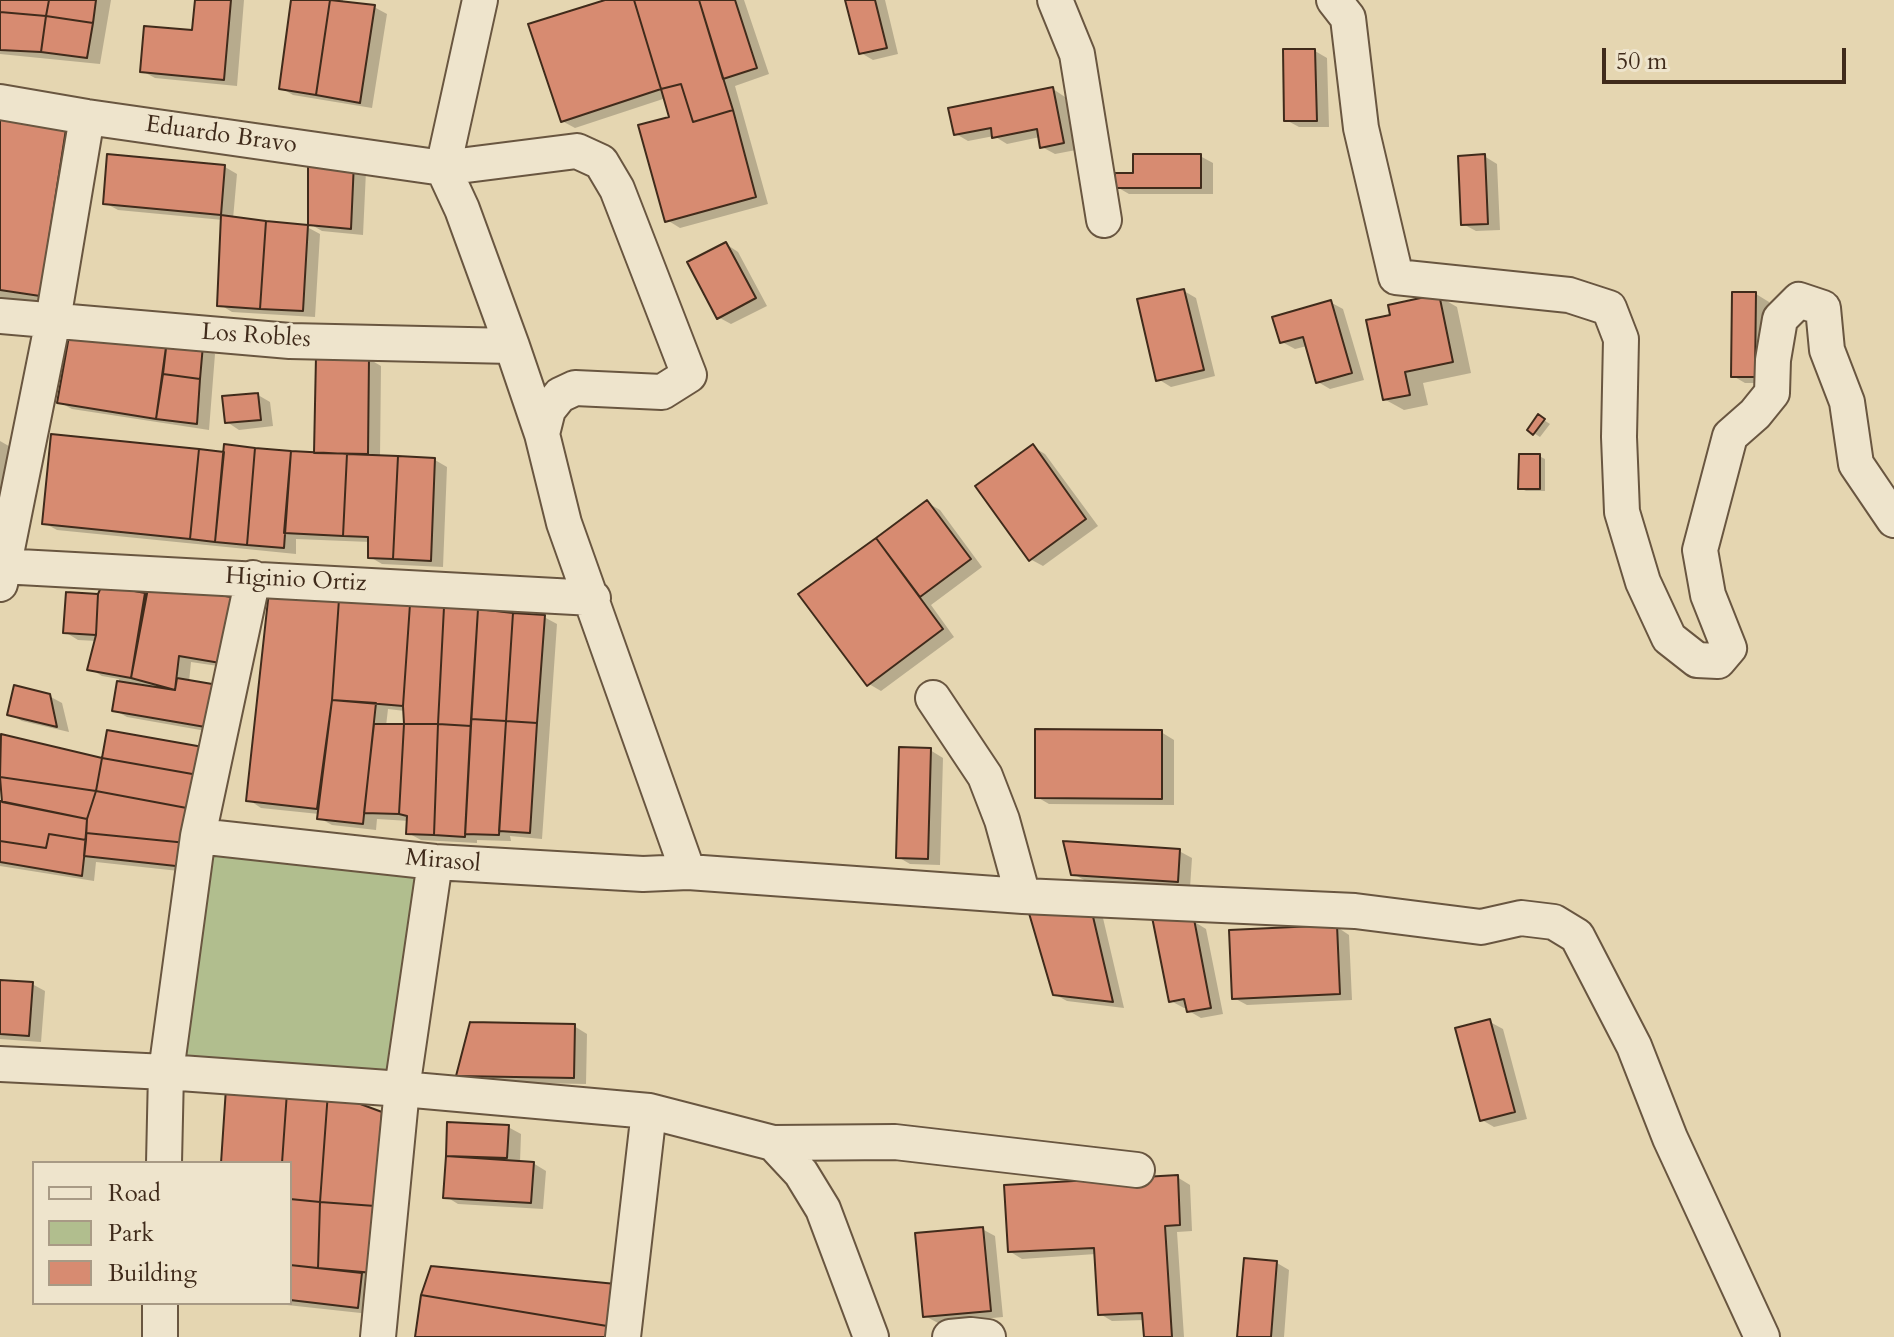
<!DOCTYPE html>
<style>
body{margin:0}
#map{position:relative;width:1894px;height:1337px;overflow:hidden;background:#e5d6b1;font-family:Cardo,serif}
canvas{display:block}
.legend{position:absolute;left:32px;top:1161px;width:260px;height:144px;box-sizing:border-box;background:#eee4cc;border:2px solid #a89a85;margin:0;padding:10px 14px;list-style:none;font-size:24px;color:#402b1b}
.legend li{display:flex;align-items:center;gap:16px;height:40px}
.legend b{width:40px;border:2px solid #a89a85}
.scale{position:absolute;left:1602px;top:48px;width:244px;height:36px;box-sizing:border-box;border:4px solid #402b1b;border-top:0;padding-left:10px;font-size:24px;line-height:28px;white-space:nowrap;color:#402b1b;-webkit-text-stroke:6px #eee4cc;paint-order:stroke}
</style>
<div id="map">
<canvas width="1894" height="1337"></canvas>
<ul class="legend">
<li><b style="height:10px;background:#eee4cc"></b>Road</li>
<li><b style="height:22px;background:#b1be8e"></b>Park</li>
<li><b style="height:22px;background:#d78b71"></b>Building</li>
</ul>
<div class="scale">50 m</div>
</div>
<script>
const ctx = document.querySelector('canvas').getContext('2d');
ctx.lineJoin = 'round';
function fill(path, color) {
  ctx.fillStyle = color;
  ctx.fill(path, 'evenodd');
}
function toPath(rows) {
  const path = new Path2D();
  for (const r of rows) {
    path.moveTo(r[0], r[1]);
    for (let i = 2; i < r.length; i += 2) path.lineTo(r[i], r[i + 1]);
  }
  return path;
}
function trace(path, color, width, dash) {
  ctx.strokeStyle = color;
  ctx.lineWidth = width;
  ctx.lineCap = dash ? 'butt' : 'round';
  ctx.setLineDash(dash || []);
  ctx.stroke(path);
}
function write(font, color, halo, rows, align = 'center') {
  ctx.font = font + ' Cardo,serif';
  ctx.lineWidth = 6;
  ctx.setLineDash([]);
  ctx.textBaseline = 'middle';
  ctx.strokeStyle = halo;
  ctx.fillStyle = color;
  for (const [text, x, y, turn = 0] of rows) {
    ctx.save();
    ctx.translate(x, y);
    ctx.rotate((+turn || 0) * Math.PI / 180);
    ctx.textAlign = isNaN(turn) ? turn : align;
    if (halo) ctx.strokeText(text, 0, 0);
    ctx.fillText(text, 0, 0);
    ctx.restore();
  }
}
fill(toPath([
 [198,836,435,862,402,1089,166,1072]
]), '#b1be8e');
fill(toPath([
 [0,0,111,0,100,64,0,54],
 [197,0,244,0,237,86,155,78,142,71,194,32],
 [294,0,343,0,343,2,374,7,387,14,372,108,293,95,281,88],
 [615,0,744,0,769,74,735,86,768,204,680,228,667,220,671,118,666,98,575,128,562,121],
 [847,0,885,0,898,54,873,60,861,53],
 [1315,51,1327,58,1329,127,1299,127,1286,120],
 [1053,89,1065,97,1076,150,1055,154,1042,147,1040,137,1007,144,994,136,968,141,956,134],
 [0,114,67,125,92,139,65,309,0,298],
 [1200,156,1213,163,1213,194,1129,194,1117,187],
 [1484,156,1497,164,1500,230,1476,231,1463,224],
 [310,162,366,171,363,235,322,231,310,224],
 [225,167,237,174,233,219,307,227,320,234,315,317,232,312,219,304,223,220,118,210,105,203],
 [726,244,738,252,767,306,731,324,718,317],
 [1184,291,1196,298,1215,376,1171,387,1158,379],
 [1756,294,1769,302,1767,383,1745,383,1733,376],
 [1438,296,1457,307,1471,373,1423,383,1428,405,1404,410,1384,399,1392,316],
 [1330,302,1343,309,1364,380,1330,389,1318,382,1307,346,1295,349,1282,342],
 [73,327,203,347,215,354,209,430,72,409,59,402],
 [369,359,381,366,380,457,435,460,447,467,443,567,382,564,370,557,370,542,296,539,296,554,57,530,44,523,226,454,316,456],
 [258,395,270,402,273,426,239,430,227,422],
 [1539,417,1550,424,1540,437,1529,430],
 [0,441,14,449,0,536],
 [1033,447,1045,454,1098,526,1043,566,1030,559],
 [1539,456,1545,459,1545,491,1526,491,1520,488],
 [928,503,940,510,982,567,931,605,954,637,881,691,869,684,801,595],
 [103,588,147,596,238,669,191,662,189,682,223,734,127,717,114,710,119,679,102,676,90,669,97,641,78,640,65,632,99,596],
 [271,593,544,617,557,624,542,839,510,836,511,841,477,840,477,843,421,840,408,833,409,821,377,819,376,830,332,825,319,818,319,814,261,808,249,800],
 [388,709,405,711,406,726,386,726],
 [49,696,62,703,69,732,22,721,9,714],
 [1161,732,1174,740,1174,805,1049,804,1037,797],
 [3,737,197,873,96,862,94,881,0,866,0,804,4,804,0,777],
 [930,750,943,758,940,865,910,864,898,857],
 [1179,851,1192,858,1190,888,1086,881,1073,874],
 [1090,910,1103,918,1124,1008,1067,1001,1054,994],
 [1193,921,1206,929,1223,1014,1201,1018,1189,1011,1188,1008,1184,1008,1171,1001],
 [1337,927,1349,935,1352,1000,1247,1005,1234,998],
 [0,982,32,984,45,991,41,1042,0,1039],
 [1490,1022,1503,1029,1527,1119,1494,1127,1482,1120],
 [574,1026,587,1034,586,1084,471,1082,458,1075],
 [381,1114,394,1121,370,1314,287,1305,284,1303,290,1303,290,1163,223,1163],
 [449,1124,508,1127,521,1134,520,1162,533,1163,546,1171,543,1209,458,1204,445,1196],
 [1177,1177,1190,1185,1192,1231,1177,1232,1184,1337,1146,1337,1145,1320,1112,1321,1100,1314,1096,1254,1022,1259,1009,1251],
 [982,1229,995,1236,1003,1317,938,1323,925,1316],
 [1277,1263,1289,1270,1284,1337,1239,1337]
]), '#0003');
const building = toPath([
 [0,0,49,0,46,16,0,12,0,0],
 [49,0,96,0,93,23,46,16,49,0],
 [195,0,231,0,224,80,140,72,144,26,192,30,195,0],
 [291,0,330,0,316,95,279,89,291,0],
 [330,0,375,5,360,103,316,95,330,0],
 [605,0,634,0,661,89,561,122,528,24,605,0],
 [634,0,699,0,733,110,693,122,681,84,661,89,634,0],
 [699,0,735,0,757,68,723,79,699,0],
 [845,0,875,0,887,48,859,54,845,0],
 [0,12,46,16,41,52,0,50,0,12],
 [46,16,93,23,87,58,41,52,46,16],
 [1283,49,1315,49,1317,121,1284,121,1283,49],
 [681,84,693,122,733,110,756,197,665,222,638,125,669,117,661,89,681,84],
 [1053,87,1064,143,1040,148,1037,129,992,138,991,128,954,135,948,108,1053,87],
 [0,112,67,123,40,296,0,290,0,112],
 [107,154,225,165,221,215,103,204,107,154],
 [1133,154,1201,154,1201,188,1115,188,1115,173,1133,173,1133,154],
 [1485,154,1488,224,1461,225,1458,156,1485,154],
 [308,160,354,162,351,229,308,225,308,160],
 [221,215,266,221,260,309,217,306,221,215],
 [266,221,308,225,303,311,260,309,266,221],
 [726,242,756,298,717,319,687,262,726,242],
 [1184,289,1204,370,1156,381,1137,299,1184,289],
 [1732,292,1756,292,1755,377,1731,377,1732,292],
 [1439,294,1453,362,1405,372,1410,395,1383,400,1366,320,1390,315,1388,305,1439,294],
 [1331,300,1352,373,1316,383,1303,337,1280,343,1272,317,1331,300],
 [71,325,167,340,156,419,57,403,71,325],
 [167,340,203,345,200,379,163,374,167,340],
 [316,356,369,357,368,454,314,453,316,356],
 [163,374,200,379,197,424,156,419,163,374],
 [258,393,261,420,225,423,222,396,258,393],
 [1538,414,1545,419,1533,435,1527,430,1538,414],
 [51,434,199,449,190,539,42,524,51,434],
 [224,444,255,448,247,545,215,542,224,444],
 [1033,444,1086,519,1029,561,975,486,1033,444],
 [255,448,291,451,284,548,247,545,255,448],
 [199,449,224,452,215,542,190,539,199,449],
 [291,451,347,454,343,536,284,533,291,451],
 [347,454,398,456,393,559,368,558,368,537,343,536,347,454],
 [1519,454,1540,454,1540,489,1518,489,1519,454],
 [398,456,435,458,431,561,393,559,398,456],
 [927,500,971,559,920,597,876,538,927,500],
 [876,538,943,629,867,686,798,594,876,538],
 [149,583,237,598,226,664,179,656,175,690,131,678,149,583],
 [102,585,145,593,131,678,87,670,96,635,98,594,102,585],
 [269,591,339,599,332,700,317,809,246,801,269,591],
 [66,592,98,594,96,635,63,633,66,592],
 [339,599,410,604,403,706,332,700,339,599],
 [410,604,444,607,438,724,404,724,403,706,410,604],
 [444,607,478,609,471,726,438,724,444,607],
 [478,609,513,613,506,721,471,719,478,609],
 [513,613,545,615,537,723,506,721,513,613],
 [177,678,218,685,211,728,112,711,117,681,175,690,177,678],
 [14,685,50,694,57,727,7,715,14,685],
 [332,700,376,703,363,824,317,819,332,700],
 [471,719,506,721,499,835,465,834,471,719],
 [506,721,537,723,530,833,499,831,506,721],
 [374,724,404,724,399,814,364,813,374,724],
 [404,724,438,724,434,835,406,834,407,816,399,814,404,724],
 [438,724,471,726,465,837,434,835,438,724],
 [1035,729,1162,730,1162,799,1035,798,1035,729],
 [107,730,203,747,198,775,102,758,107,730],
 [1,734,102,758,96,791,0,777,1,734],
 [899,747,931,748,928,859,896,858,899,747],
 [102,758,198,775,192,809,96,791,102,758],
 [0,777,96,791,87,819,2,802,0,777],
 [96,791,192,809,187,843,86,833,87,819,96,791],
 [0,801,87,819,86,840,49,834,46,848,0,841,0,801],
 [86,833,187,843,185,867,84,856,86,833],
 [49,834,86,840,82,876,0,862,0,841,46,848,49,834],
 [1063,841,1180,849,1178,882,1071,875,1063,841],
 [1026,903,1091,908,1113,1002,1053,995,1026,903],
 [1151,912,1194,919,1211,1008,1187,1012,1184,999,1169,1002,1151,912],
 [1337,925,1340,994,1232,999,1229,930,1337,925],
 [0,980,33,982,29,1036,0,1034,0,980],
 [1490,1019,1515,1112,1480,1121,1455,1028,1490,1019],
 [470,1022,575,1024,574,1078,456,1076,470,1022],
 [226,1088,287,1092,282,1163,221,1163,226,1088],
 [287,1092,328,1092,320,1202,290,1199,290,1163,282,1163,287,1092],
 [328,1092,382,1112,375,1206,320,1202,328,1092],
 [447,1122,509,1125,507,1158,446,1156,447,1122],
 [446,1156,534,1162,531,1203,443,1198,446,1156],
 [1178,1175,1180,1225,1165,1226,1172,1337,1144,1337,1142,1313,1098,1315,1094,1248,1008,1252,1004,1185,1178,1175],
 [290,1199,320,1202,318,1268,290,1265,290,1199],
 [320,1202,375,1206,374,1273,318,1268,320,1202],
 [983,1227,991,1311,923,1317,915,1233,983,1227],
 [1244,1258,1277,1261,1271,1337,1237,1337,1244,1258],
 [290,1265,362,1273,358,1308,290,1300,290,1265],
 [431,1266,616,1284,607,1326,421,1295,431,1266],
 [421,1295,607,1326,606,1337,415,1337,421,1295]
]);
fill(building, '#d78b71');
trace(building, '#402b1b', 2);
const minor = toPath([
 [480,0,443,168,462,209,512,346,542,434,564,523,688,872],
 [1055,0,1077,54,1104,220],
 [1334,0,1348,18,1361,128,1396,277,1569,295,1609,308,1621,339,1619,437,1622,512,1643,582,1669,638,1697,660,1718,661,1729,648,1708,595,1700,550,1730,436,1755,414,1772,393,1773,360,1780,319,1799,300,1823,308,1827,350,1847,402,1856,464,1894,520],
 [0,102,87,117,443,168,577,151,601,162,617,189,689,375,662,392,575,388,560,395,548,410,542,434],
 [0,316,290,341,512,346],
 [0,566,593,598],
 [0,584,53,320,87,117],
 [933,698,985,776,1002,820,1023,896],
 [198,836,435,862,643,874,688,872,1023,896,1355,911,1481,927,1521,918,1554,922,1577,936,1634,1046,1670,1138,1762,1337],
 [0,1064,166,1072,402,1089,649,1111,773,1143],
 [164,1163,166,1072,198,836,253,578],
 [160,1337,160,1303],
 [378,1337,402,1089,435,862],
 [623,1337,649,1111],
 [871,1337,823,1209,801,1173,773,1143,895,1142,1137,1170],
 [950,1337,971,1335,988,1337]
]);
trace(minor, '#695640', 38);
trace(minor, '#eee4cc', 34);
write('24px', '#402b1b', '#eee4cc', [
 ["Eduardo Bravo",221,136,8],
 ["Los Robles",256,337,4],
 ["Higinio Ortiz",296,581,3],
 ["Mirasol",443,862,5]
]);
</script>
